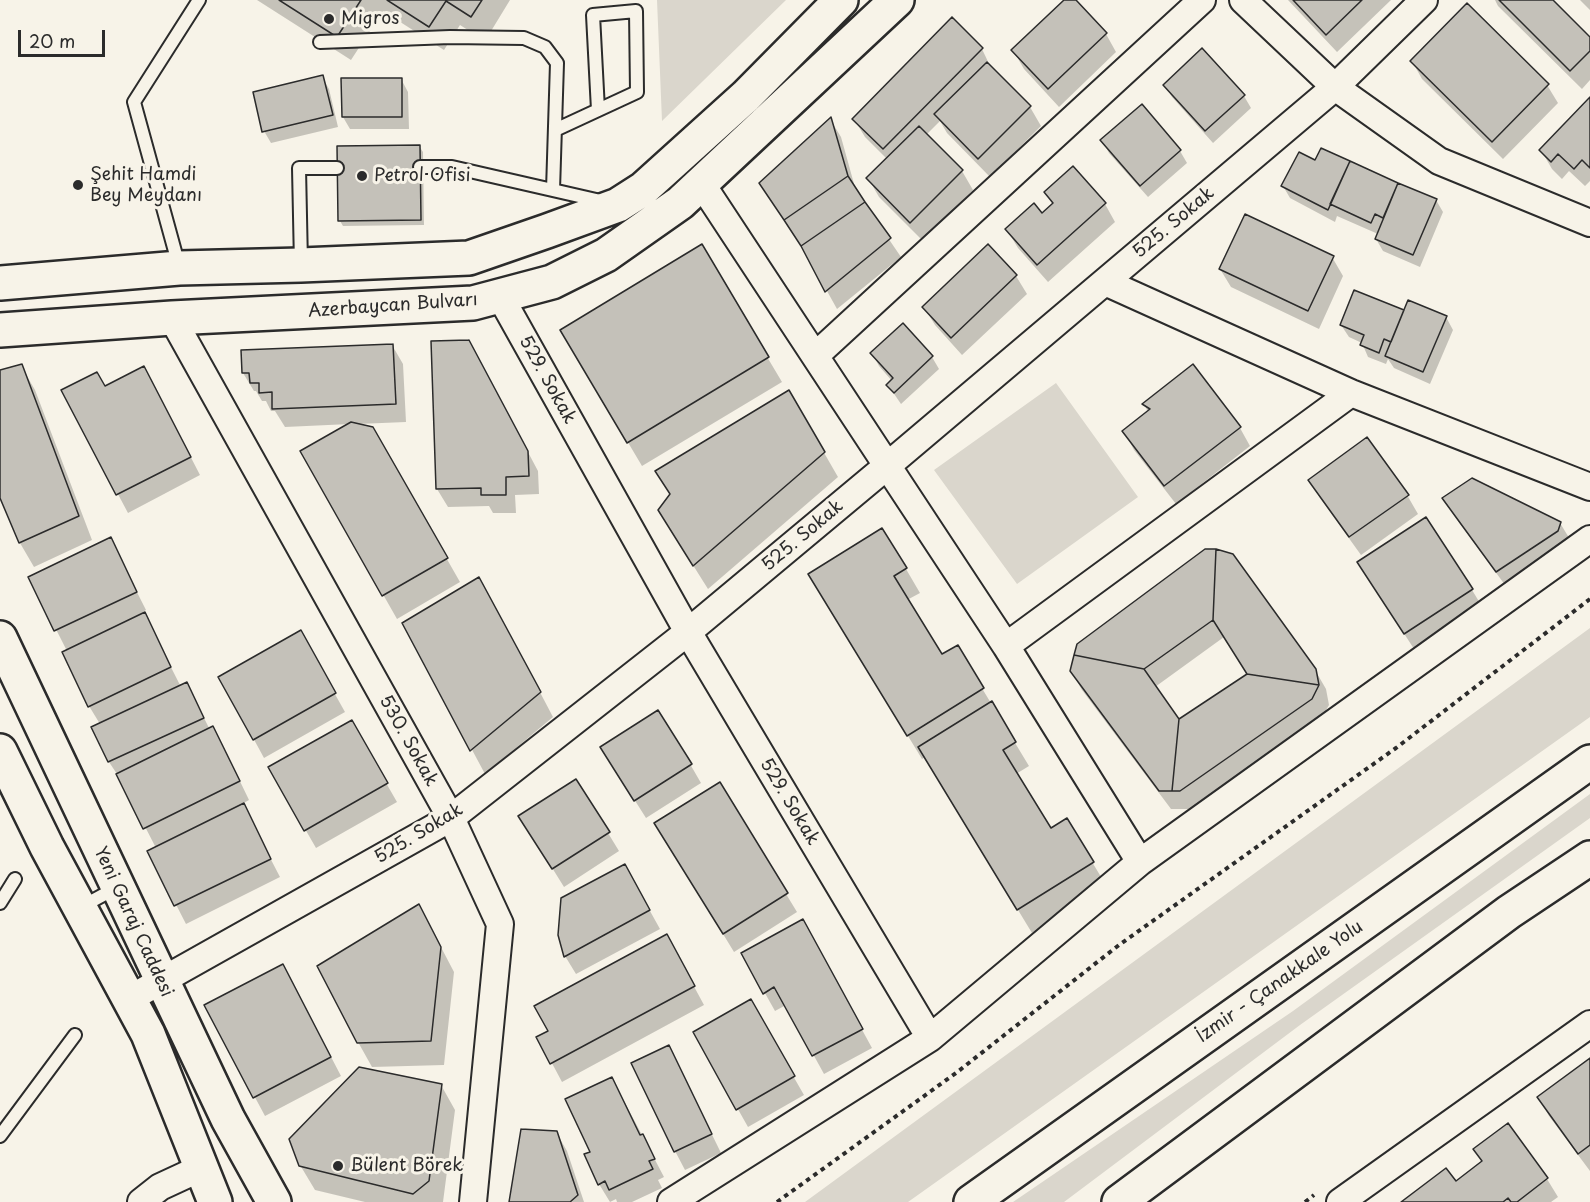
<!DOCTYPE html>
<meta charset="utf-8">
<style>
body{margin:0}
#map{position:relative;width:1590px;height:1202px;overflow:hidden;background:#f7f3e8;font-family:"Playpen Sans",sans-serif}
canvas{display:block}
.scale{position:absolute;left:18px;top:30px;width:87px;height:27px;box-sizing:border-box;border:3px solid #2b2b2b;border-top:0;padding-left:8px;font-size:18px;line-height:21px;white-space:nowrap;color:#2b2b2b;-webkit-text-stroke:4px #f7f3e8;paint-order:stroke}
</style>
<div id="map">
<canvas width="1590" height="1202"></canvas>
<div class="scale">20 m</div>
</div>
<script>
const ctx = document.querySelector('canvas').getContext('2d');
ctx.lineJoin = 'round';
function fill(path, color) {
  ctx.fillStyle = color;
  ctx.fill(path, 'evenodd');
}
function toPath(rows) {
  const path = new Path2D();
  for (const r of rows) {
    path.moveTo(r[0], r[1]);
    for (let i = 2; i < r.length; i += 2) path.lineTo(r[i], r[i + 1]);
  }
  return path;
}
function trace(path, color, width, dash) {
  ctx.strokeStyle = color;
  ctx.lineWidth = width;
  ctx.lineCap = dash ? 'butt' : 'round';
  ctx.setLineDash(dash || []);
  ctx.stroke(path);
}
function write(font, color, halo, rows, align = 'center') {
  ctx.font = font + ' "Playpen Sans",sans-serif';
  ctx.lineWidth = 6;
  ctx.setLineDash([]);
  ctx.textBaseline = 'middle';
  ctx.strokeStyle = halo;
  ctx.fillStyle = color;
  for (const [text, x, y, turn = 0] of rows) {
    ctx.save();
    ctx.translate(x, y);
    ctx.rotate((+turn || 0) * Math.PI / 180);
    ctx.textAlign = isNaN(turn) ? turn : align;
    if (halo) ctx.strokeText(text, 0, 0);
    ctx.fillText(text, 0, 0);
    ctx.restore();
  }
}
fill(toPath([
 [657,0,786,0,662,121],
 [1056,383,1138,497,1017,584,934,470],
 [1590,628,1590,717,908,1202,805,1202],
 [1590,794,1590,818,1300,1025,1064,1202,1013,1202,1293,1011]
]), '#dad6cc');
fill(toPath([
 [257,0,510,0,485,41,460,25,444,50,383,11,351,60],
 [1066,0,1074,0,1106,34,1116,52,1059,107,1024,69,1013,50],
 [1288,0,1391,0,1337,52],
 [1495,0,1551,0,1590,39,1590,80,1582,89,1498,6],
 [1580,0,1590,0,1590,10],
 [982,49,991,68,1030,107,1041,126,990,177,947,133,940,121,926,135,962,171,973,190,922,240,879,197,868,178,887,159,865,137,854,119],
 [1412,61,1547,85,1558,103,1503,159,1422,79],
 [322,77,329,89,338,127,271,143,264,131],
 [401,79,408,92,409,129,350,129,343,117],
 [1165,85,1244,96,1251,108,1213,143,1172,97],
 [1590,100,1590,181,1585,186,1569,171,1562,179,1552,169,1541,150],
 [1142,106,1180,151,1187,163,1148,197,1109,153,1102,140],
 [830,119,841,137,856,191,901,257,837,309,807,255,761,183],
 [419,146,423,152,424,225,343,226,340,221],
 [1321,150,1436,200,1443,212,1420,267,1383,251,1376,239,1378,234,1337,216,1335,222,1290,198,1283,186,1315,162],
 [1073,168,1105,204,1115,222,1048,282,1018,248,1007,230,1042,215,1053,205,1046,193],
 [701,246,782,382,642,466,576,355],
 [1332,257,1343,276,1319,329,1231,287,1220,269],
 [1016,276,1027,294,962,355,935,325,924,307],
 [1405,312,1446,317,1453,330,1430,384,1394,368,1388,359,1386,364,1368,357,1362,343,1349,337,1341,325],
 [392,345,403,364,406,422,358,424,372,428,460,582,397,619,302,452,350,424,285,427,275,411,271,411,266,401,262,401,256,391,254,391,243,373],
 [872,353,932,357,939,369,901,404,888,385,892,381,879,366],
 [479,360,538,471,539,494,515,495,516,513,493,513,489,506,448,507,437,489],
 [21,366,35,390,92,540,34,567,20,543,0,494,0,372],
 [154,386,200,475,128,513,63,391],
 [789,392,838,477,708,589,674,535,671,496,657,471],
 [1144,404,1240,428,1250,446,1176,504,1134,450,1124,431,1148,412],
 [1310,480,1407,495,1418,514,1361,555,1320,498],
 [1444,499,1560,523,1571,541,1508,589,1455,517],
 [110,539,146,610,143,612,181,687,187,684,210,730,213,728,223,746,249,800,242,804,280,877,186,924,149,852,156,848,121,780,109,762,93,727,100,724,89,706,67,651,30,578],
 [1205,550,1315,670,1326,689,1329,705,1322,717,1191,809,1171,809,1082,690,1071,671],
 [1224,637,1249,675,1179,721,1155,687],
 [906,569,920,593,907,600,941,656,957,647,1029,766,1016,774,1051,830,1067,820,1107,887,1032,933,925,757,922,759,824,598],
 [1370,581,1472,590,1483,608,1416,652],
 [493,603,553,717,485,774,404,623],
 [300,632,345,712,264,758,220,677],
 [351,722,397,802,316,848,270,768],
 [690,764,701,783,646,818,613,766],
 [719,784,797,912,734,952,667,842],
 [608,833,619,851,564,887,531,834],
 [635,884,660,929,576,974,565,956],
 [432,930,454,972,444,1065,372,1067,358,1042],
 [813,940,872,1048,824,1074,786,1005,775,1011,743,954],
 [677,955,704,1005,562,1082,538,1037],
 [293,984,341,1076,265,1116,206,1006],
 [750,1001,804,1095,748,1127,695,1033],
 [1590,1060,1590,1171,1549,1116,1539,1098],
 [678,1065,721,1153,685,1170,675,1151],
 [612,1078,664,1177,658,1180,662,1188,632,1202,617,1202,616,1199,610,1202,599,1184,592,1153],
 [441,1085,455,1110,443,1202,365,1202,315,1190,300,1165],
 [1508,1126,1547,1179,1558,1197,1551,1202,1403,1202,1456,1183,1483,1163,1475,1150],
 [556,1132,567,1151,584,1202,511,1202]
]), '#0003');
const building = toPath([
 [279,0,361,0,337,37,279,0],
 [387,0,482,0,471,17,446,1,429,27,387,0],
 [1064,0,1076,0,1107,33,1048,89,1011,50,1064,0],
 [1293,0,1362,0,1326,35,1293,0],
 [1499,0,1553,0,1590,37,1590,51,1570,71,1499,0],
 [1467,3,1549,84,1492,142,1410,61,1467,3],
 [952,17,983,48,883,149,852,119,952,17],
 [1202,48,1245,95,1205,131,1163,85,1202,48],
 [987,62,1031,106,978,159,934,114,987,62],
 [323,75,333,115,262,132,253,92,323,75],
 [341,78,402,78,402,117,342,117,341,78],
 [1590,97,1590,168,1582,160,1574,169,1558,154,1551,162,1539,150,1590,97],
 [1142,104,1181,150,1140,186,1100,140,1142,104],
 [831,117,848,176,784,220,759,183,831,117],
 [919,126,963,170,910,223,866,178,919,126],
 [420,145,421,220,338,221,337,146,420,145],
 [1321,148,1350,161,1328,210,1281,186,1299,152,1315,160,1321,148],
 [1350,161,1398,183,1383,218,1375,214,1371,223,1330,204,1350,161],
 [1073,166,1106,203,1037,265,1005,229,1034,203,1042,213,1053,203,1044,192,1073,166],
 [848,176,865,202,801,246,784,220,848,176],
 [1398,183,1437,199,1413,255,1375,239,1398,183],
 [865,202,891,238,825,292,801,246,865,202],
 [1245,214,1334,256,1308,311,1219,269,1245,214],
 [702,244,769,357,627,443,560,330,702,244],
 [988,244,1017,275,951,338,922,307,988,244],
 [1354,290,1404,310,1391,342,1384,339,1379,353,1360,345,1364,335,1340,325,1354,290],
 [1408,300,1447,316,1423,372,1385,356,1408,300],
 [903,323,933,356,894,393,886,385,893,378,870,353,903,323],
 [469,340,528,451,529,476,506,477,506,495,481,495,481,488,436,489,431,341,469,340],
 [393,344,396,404,272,409,272,392,259,393,259,383,250,383,249,373,242,373,241,350,393,344],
 [22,364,79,516,19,543,0,498,0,370,22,364],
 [1193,364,1241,427,1164,486,1122,431,1150,409,1142,404,1193,364],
 [144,366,191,457,116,495,61,390,97,372,105,386,144,366],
 [789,390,825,452,693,566,658,510,670,494,655,471,789,390],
 [351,422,373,427,448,558,382,596,300,451,351,422],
 [1367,437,1409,495,1349,537,1308,480,1367,437],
 [1472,478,1561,522,1558,531,1496,572,1442,498,1472,478],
 [1426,517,1473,589,1404,634,1357,562,1426,517],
 [882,528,907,568,894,576,942,654,958,645,984,688,907,736,808,574,882,528],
 [111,537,137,592,54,631,28,577,111,537],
 [1205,549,1216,549,1213,620,1144,669,1074,655,1077,644,1205,549],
 [1216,549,1233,554,1316,669,1319,685,1247,674,1213,620,1216,549],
 [479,577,541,692,470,751,402,623,479,577],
 [145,612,171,667,88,707,62,652,145,612],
 [301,630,336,693,253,740,218,677,301,630],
 [1074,655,1144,669,1179,719,1172,791,1159,791,1070,671,1074,655],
 [1247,674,1319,685,1312,699,1180,791,1172,791,1179,719,1247,674],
 [187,682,204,718,108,762,91,727,187,682],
 [992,701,1016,742,1003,750,1051,828,1067,818,1094,862,1017,910,918,747,992,701],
 [658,710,692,764,634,801,600,747,658,710],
 [352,720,388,783,304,831,268,767,352,720],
 [213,726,240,781,143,829,116,774,213,726],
 [576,779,610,832,552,869,518,816,576,779],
 [720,782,788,893,723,934,654,823,720,782],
 [244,803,271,859,174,906,147,851,244,803],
 [625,864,650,910,564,957,558,935,561,898,625,864],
 [419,904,441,947,431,1041,357,1043,317,966,419,904],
 [803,919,863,1029,812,1056,774,987,763,994,741,953,803,919],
 [667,934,695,986,550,1064,536,1037,548,1031,534,1006,667,934],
 [283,964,331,1057,253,1098,204,1005,283,964],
 [751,999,795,1076,736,1110,693,1032,751,999],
 [669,1045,712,1134,674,1152,631,1063,669,1045],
 [1590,1058,1590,1145,1578,1154,1537,1097,1590,1058],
 [359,1067,442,1084,429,1181,413,1194,299,1166,289,1139,359,1067],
 [612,1077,640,1135,643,1134,655,1159,649,1161,653,1169,609,1190,605,1181,598,1185,584,1154,590,1152,565,1099,612,1077],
 [1508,1123,1548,1178,1517,1202,1511,1202,1508,1198,1503,1202,1401,1202,1446,1168,1456,1181,1482,1161,1473,1149,1508,1123],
 [521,1129,557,1131,578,1195,570,1202,509,1202,521,1129]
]);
fill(building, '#c4c1b9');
trace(building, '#2b2b2b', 1.5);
const service = toPath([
 [320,42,450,37,524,38,545,47,557,63,553,190],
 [555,130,637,92,636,11,593,15,598,110],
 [420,167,452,167,605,202],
 [301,264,299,168,337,168],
 [179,266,134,102,199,0],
 [0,903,15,879],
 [81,907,116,888],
 [0,1136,75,1035]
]);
const minor = toPath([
 [1243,0,1335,87,1439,161,1590,223],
 [701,183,1006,646,1140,862],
 [1105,282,1351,393,1590,487],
 [500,296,688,632,930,1038,671,1202],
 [172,318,451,818,500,924,473,1202],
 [815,356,1202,0],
 [1006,646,1351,393],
 [129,999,451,818,688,632,887,466,1335,87,1424,0],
 [930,1038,1140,862,1590,539],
 [141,1202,160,1187,201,1168],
 [1340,1202,1590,1024]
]);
const primary = toPath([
 [0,283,179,268,301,265,469,258,547,231,618,205,643,189,746,96,841,0],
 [0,330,172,318,473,303,552,282,606,255,680,203,897,0],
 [0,638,228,1119,274,1202],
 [0,751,47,847,148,1034,215,1202]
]);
const trunk = toPath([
 [971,1202,1590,762],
 [1119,1202,1509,912,1590,858]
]);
trace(service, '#2b2b2b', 16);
trace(minor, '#2b2b2b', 30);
trace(primary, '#2b2b2b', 38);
trace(trunk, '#2b2b2b', 38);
trace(toPath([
 [777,1202,956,1073,1119,945,1396,748,1590,599],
 [1305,1202,1314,1195]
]), '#2b2b2b', 4, [4.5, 4.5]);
trace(service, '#f7f3e8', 12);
trace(minor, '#f7f3e8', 26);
trace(primary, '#f7f3e8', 33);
trace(trunk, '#f7f3e8', 33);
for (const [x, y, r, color] of [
 [329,19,6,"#2b2b2b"],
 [362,176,6,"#2b2b2b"],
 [78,185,6,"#2b2b2b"],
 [338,1166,6,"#2b2b2b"]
]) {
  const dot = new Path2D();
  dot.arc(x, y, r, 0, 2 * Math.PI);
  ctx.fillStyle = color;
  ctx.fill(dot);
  trace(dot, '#f7f3e8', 2);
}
write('18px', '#2b2b2b', '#f7f3e8', [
 ["Migros",341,19],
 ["Şehit Hamdi",90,175],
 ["Bey Meydanı",90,196],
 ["Petrol Ofisi",374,176],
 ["Bülent Börek",350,1166]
], 'left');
write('18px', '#2b2b2b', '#f7f3e8', [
 ["525. Sokak",1174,223,-40],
 ["Azerbaycan Bulvarı",393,306,-4],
 ["529. Sokak",547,380,61],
 ["525. Sokak",803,536,-40],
 ["530. Sokak",408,741,61],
 ["529. Sokak",789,802,59],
 ["525. Sokak",419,834,-31],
 ["Yeni Garaj Caddesi",133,922,65],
 ["İzmir - Çanakkale Yolu",1280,982,-35]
]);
</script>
